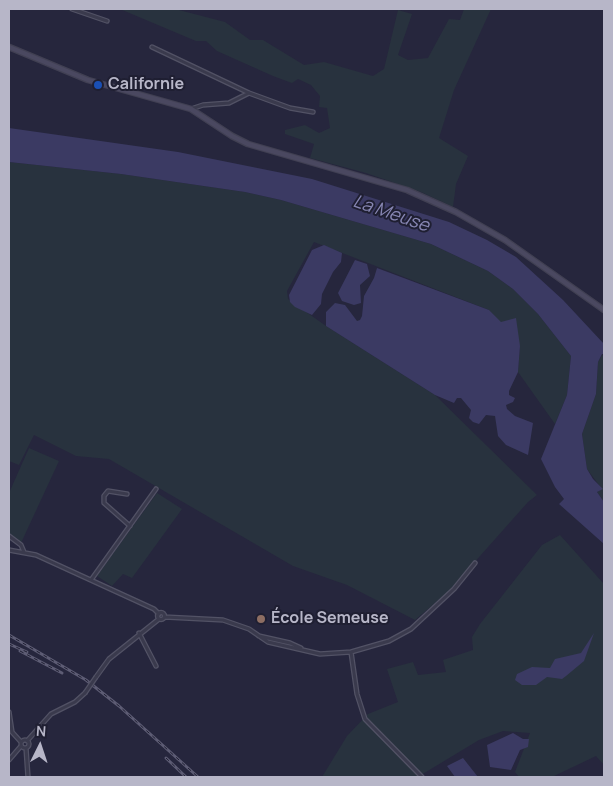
<!DOCTYPE html>
<meta charset="utf-8">
<style>
body{margin:0}
#map{position:relative;width:613px;height:786px;overflow:hidden;background:#26263d;font-family:Manrope,sans-serif}
canvas{display:block}
.frame{position:absolute;inset:0;border:10px solid #b7b6c8;pointer-events:none}
.north{position:absolute;left:15px;top:721px;width:50px;height:50px;-webkit-text-stroke:4px #1f1f32;paint-order:stroke;rotate:4deg;font-size:14px;font-weight:700;line-height:20px;text-align:center;color:#b7b6c8}
.north::after{content:'';display:block;margin:auto;width:18px;height:22px;background:#b7b6c8;clip-path:polygon(50% 0,100% 100%,50% 72%,0 100%)}
</style>
<div id="map">
<canvas width="613" height="786"></canvas>
<div class="frame"></div>
<div class="north">N</div>
</div>
<script>
const ctx = document.querySelector('canvas').getContext('2d');
ctx.lineJoin = 'round';
function fill(path, color) {
  ctx.fillStyle = color;
  ctx.fill(path, 'evenodd');
}
function toPath(rows) {
  const path = new Path2D();
  for (const r of rows) {
    if (r.length === 3) {
      path.moveTo(r[0] + r[2], r[1]);
      path.arc(r[0], r[1], r[2], 0, 2 * Math.PI);
      continue;
    }
    path.moveTo(r[0], r[1]);
    for (let i = 2; i < r.length; i += 2) path.lineTo(r[i], r[i + 1]);
  }
  return path;
}
function trace(path, color, width, dash) {
  ctx.strokeStyle = color;
  ctx.lineWidth = width;
  ctx.lineCap = dash ? 'butt' : 'round';
  ctx.setLineDash(dash || []);
  ctx.stroke(path);
}
function write(font, color, halo, rows, align = 'center') {
  ctx.font = font + ' Manrope,sans-serif';
  ctx.lineWidth = 4;
  ctx.setLineDash([]);
  ctx.textBaseline = 'middle';
  ctx.strokeStyle = halo;
  ctx.fillStyle = color;
  for (const [text, x, y, turn = 0] of rows) {
    ctx.save();
    ctx.translate(x, y);
    ctx.rotate((+turn || 0) * Math.PI / 180);
    ctx.textAlign = isNaN(turn) ? turn : align;
    if (halo) ctx.strokeText(text, 0, 0);
    ctx.fillText(text, 0, 0);
    ctx.restore();
  }
}
fill(toPath([
 [120,9,175,9,225,22,250,40,263,40,304,65,324,62,373,76,384,69,398,10,412,14,398,55,408,60,428,58,449,19,460,20,464,9,491,9,454,90,439,138,468,156,456,184,453,207,421,192,366,173,310,158,314,144,285,134,285,130,305,125,319,133,330,128,327,108,319,107,320,96,311,85,298,79,292,83,273,76,217,51,206,41,196,41],
 [9,162,121,174,245,192,281,200,431,244,488,271,513,289,538,314,571,356,567,395,555,424,518,372,520,346,489,310,314,242,287,291,288,299,326,326,435,395,537,495,528,502,448,592,415,620,347,585,293,566,109,459,76,456,34,435,19,465,9,461],
 [602,355,604,357,604,502,597,492,602,489,587,469,582,434,596,394,598,362],
 [29,448,59,461,21,543,9,535,9,493],
 [157,493,182,509,132,578,123,574,112,586,97,576],
 [560,535,604,584,604,765,596,756,552,777,519,777,515,772,530,733,503,731,479,740,421,775,421,777,322,777,347,736,368,714,398,702,387,669,413,662,418,675,446,672,443,660,473,650,472,637,480,624,542,545]
]), '#28323e');
fill(toPath([
 [9,128,178,152,312,179,449,222,487,240,516,257,563,300,604,344,604,354,602,354,598,362,596,394,582,434,587,469,593,479,603,489,597,492,604,502,604,544,559,504,564,499,555,487,541,459,567,395,571,356,538,314,513,289,488,271,431,244,281,200,245,192,121,174,9,162],
 [324,245,342,253,341,262,333,272,322,294,321,304,312,315,295,307,290,302,289,295,312,250],
 [355,260,367,264,370,276,360,285,361,303,354,305,342,301,338,293],
 [377,268,489,310,501,322,516,318,520,346,518,372,509,391,509,395,515,398,513,402,506,405,507,409,515,416,533,423,528,455,506,445,498,436,495,416,486,415,479,424,473,422,469,418,471,410,461,398,457,398,454,403,435,395,326,326,326,312,335,303,345,305,357,321,360,320,362,316,364,296,374,278],
 [594,633,584,661,566,676,562,679,547,677,536,685,522,685,515,680,517,674,532,667,550,668,555,659,581,653],
 [513,733,523,739,529,739,528,747,520,750,511,770,490,767,487,745],
 [463,758,478,777,455,777,447,766]
]), '#3b3a63');
const minor = toPath([
 [72,9,107,21],
 [152,47,249,93,290,108,313,112],
 [191,109,203,105,229,103,249,93],
 [127,494,108,491,104,496,104,503,130,526],
 [9,536,21,545,24,552],
 [9,550,36,555,154,609,159,614],
 [91,580,156,489],
 [161,616,3.5],
 [165,617,223,620,249,629,268,642,320,654,351,652,389,641,411,629,454,589,475,563],
 [139,633,156,666],
 [259,636,290,643,301,648],
 [351,652,357,694,365,719,422,777],
 [96,677,109,659,159,619],
 [9,712,12,732,21,742],
 [25,744,4],
 [27,741,51,714,75,702,85,693],
 [26,748,28,777],
 [9,760,21,746]
]);
const secondary = toPath([
 [9,47,88,80,191,109,232,136,248,144,407,190,456,212,505,240,604,310]
]);
trace(minor, '#525265', 5.5);
trace(secondary, '#414053', 7);
trace(minor, '#3a3a4d', 3);
trace(secondary, '#4a4860', 4.5);
const rail = toPath([
 [9,635,86,680,119,706,198,777],
 [9,644,27,652],
 [20,651,62,673],
 [166,758,186,777]
]);
trace(rail, '#5d5c74', 3);
trace(rail, '#1f1f32', 1, [4]);
const minorBridge = toPath([
 [85,693,96,677]
]);
trace(minorBridge, '#525265', 5.5, []);
trace(minorBridge, '#3a3a4d', 3);
for (const [x, y, r, color] of [
 [98,85,5,"#1a4fb4"],
 [261,619,5,"#8d6e63"]
]) {
  const dot = new Path2D();
  dot.arc(x, y, r, 0, 2 * Math.PI);
  ctx.fillStyle = color;
  ctx.fill(dot);
  trace(dot, '#1f1f32', 2);
}
write('bold 16px', '#b7b6c8', '#1f1f32', [
 ["Californie",108,85],
 ["École Semeuse",271,619]
], 'left');
write('italic 18px', '#8786b2', '#1f1f32', [
 ["La Meuse",391,214,19]
]);
</script>
